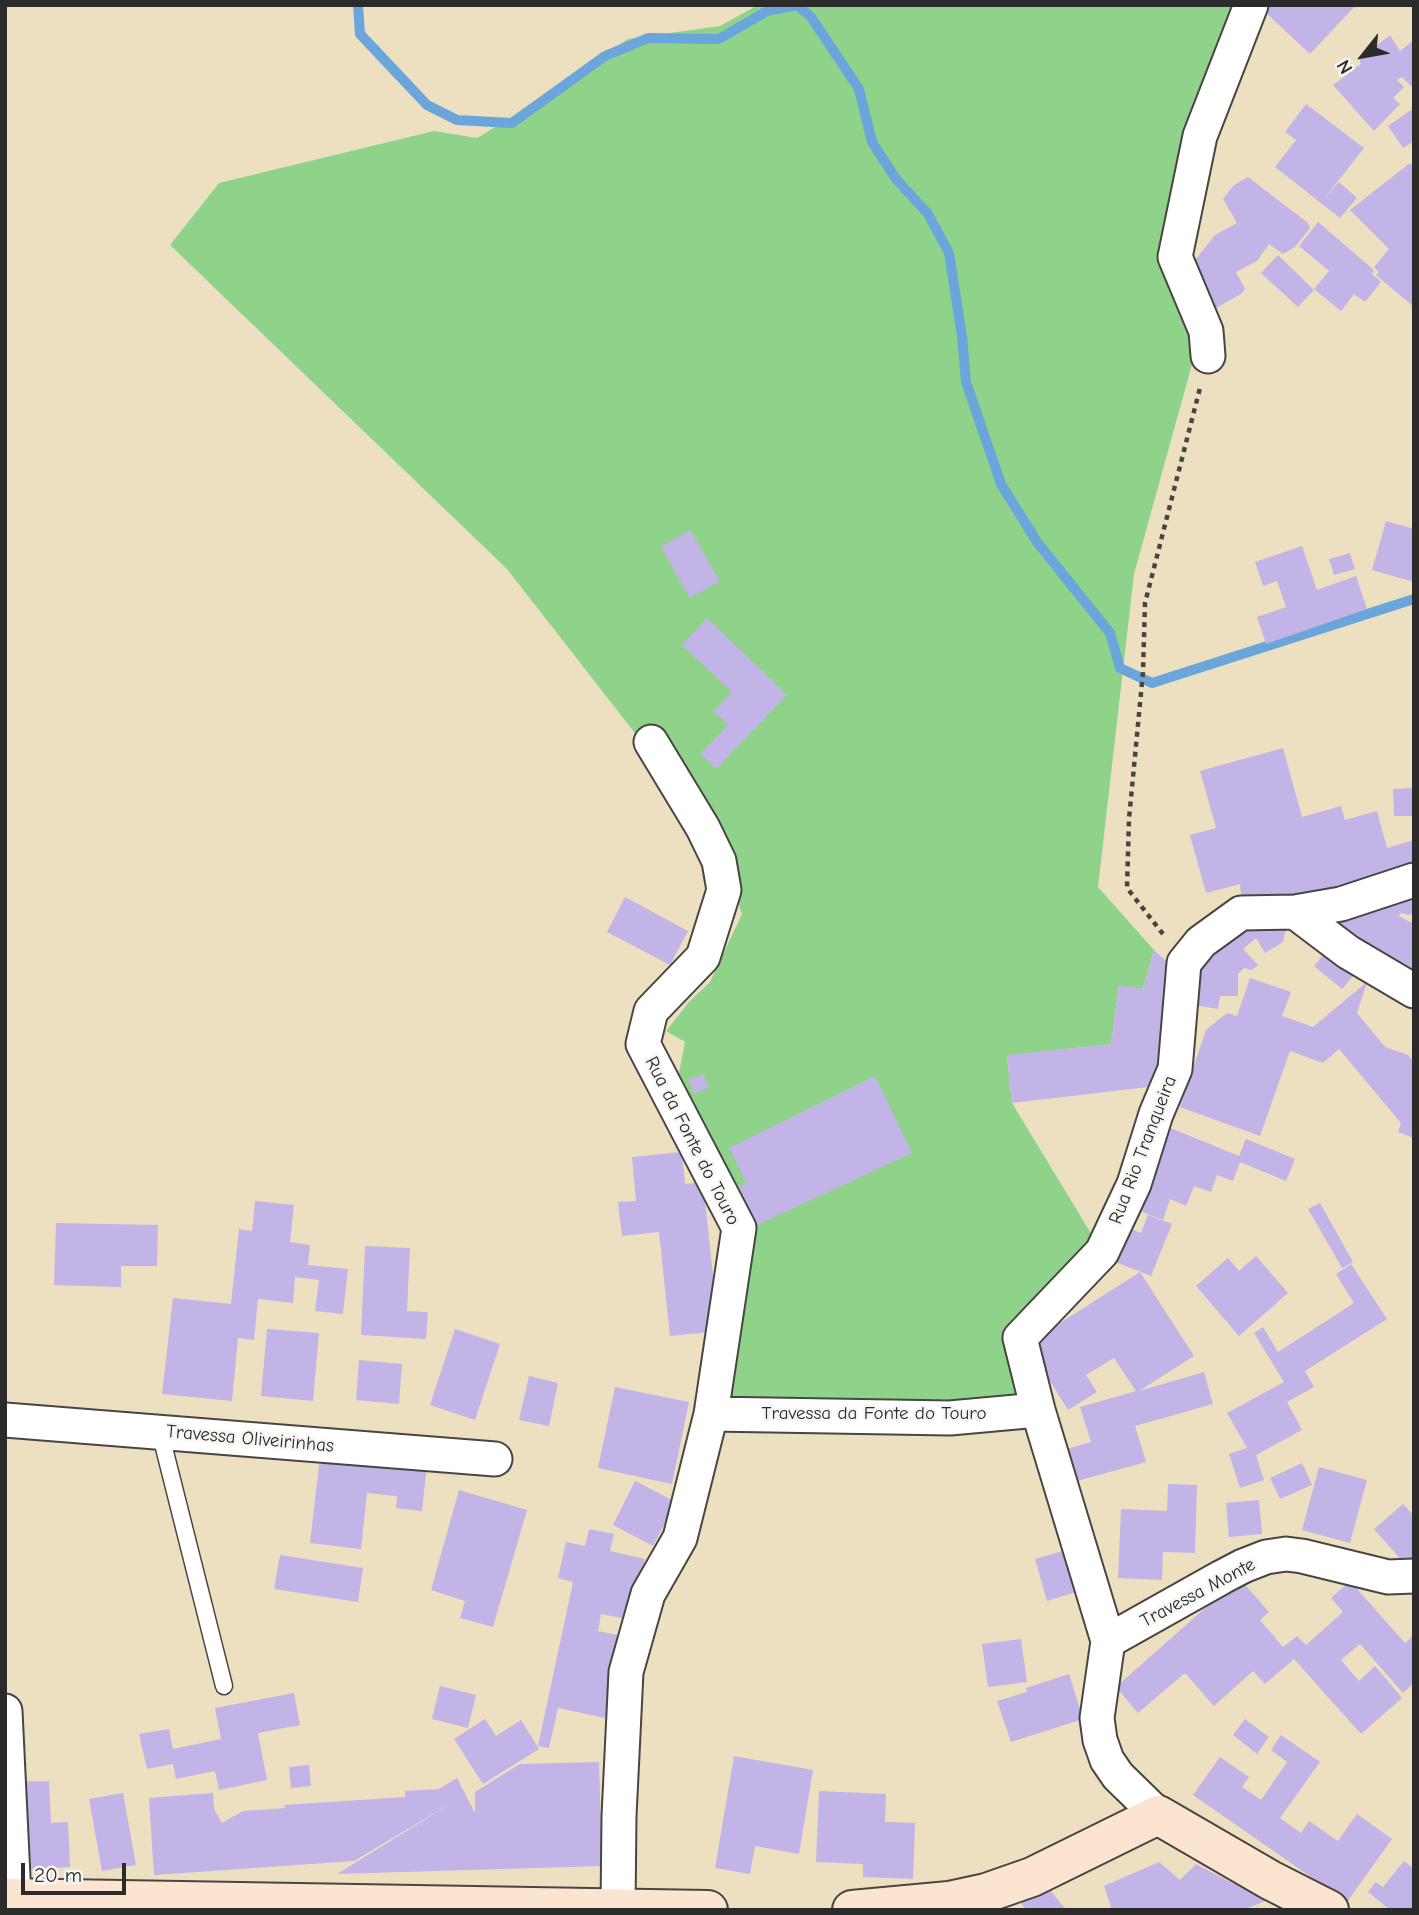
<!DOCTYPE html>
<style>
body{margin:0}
#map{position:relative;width:1419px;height:1915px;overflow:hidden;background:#ece0c1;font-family:"Comic Neue",sans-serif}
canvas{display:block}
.frame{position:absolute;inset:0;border:7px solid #2b2b2b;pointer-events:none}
.north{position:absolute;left:1328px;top:21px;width:70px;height:70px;-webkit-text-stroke:5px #f6f6f2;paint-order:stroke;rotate:239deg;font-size:19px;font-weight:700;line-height:28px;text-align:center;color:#2b2b2b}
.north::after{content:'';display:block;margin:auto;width:24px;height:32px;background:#2b2b2b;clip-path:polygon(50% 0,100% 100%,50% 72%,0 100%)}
.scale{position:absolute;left:21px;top:1863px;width:105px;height:32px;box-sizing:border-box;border:4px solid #2b2b2b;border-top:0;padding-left:9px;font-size:21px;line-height:24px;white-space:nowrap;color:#2b2b2b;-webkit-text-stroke:5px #f6f6f2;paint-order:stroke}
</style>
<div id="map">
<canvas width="1419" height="1915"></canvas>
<div class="frame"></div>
<div class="north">N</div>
<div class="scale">20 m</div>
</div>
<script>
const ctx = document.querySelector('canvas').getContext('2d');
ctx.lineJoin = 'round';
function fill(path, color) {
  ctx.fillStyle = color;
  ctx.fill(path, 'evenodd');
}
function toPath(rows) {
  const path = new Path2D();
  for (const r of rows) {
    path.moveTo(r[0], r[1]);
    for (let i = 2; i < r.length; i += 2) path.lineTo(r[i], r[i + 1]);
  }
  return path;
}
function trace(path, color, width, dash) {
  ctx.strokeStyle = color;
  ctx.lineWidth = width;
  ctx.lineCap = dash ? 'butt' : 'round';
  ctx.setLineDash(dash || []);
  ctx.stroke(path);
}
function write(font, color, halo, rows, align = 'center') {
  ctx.font = font + ' "Comic Neue",sans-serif';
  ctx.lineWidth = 5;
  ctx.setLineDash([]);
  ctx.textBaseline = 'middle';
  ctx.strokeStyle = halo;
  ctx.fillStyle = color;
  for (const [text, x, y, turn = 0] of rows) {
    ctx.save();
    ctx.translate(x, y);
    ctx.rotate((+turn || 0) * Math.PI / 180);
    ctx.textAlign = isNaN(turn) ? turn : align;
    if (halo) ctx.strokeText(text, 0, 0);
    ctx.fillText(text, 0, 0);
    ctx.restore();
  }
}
fill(toPath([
 [758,5,1237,5,1166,235,1165,277,1196,350,1134,574,1098,887,1154,950,1143,989,1119,986,1111,1044,1007,1056,1012,1103,1095,1240,1032,1306,1014,1317,1007,1326,1024,1395,1009,1405,721,1403,751,1228,678,1078,685,1042,666,1031,689,1002,710,982,742,914,716,837,507,569,170,245,219,183,434,131,477,138,507,120,555,87,628,39,720,26]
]), '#8fd38b');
trace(toPath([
 [358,5,360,34,427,105,457,120,512,123,605,56,648,38,719,39,767,11,797,5,811,17,859,89,872,142,896,179,928,214,949,253,962,336,966,382,1001,484,1037,542,1110,633,1120,668,1152,683,1414,599]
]), '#6aa6db', 10);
fill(toPath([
 [1270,5,1356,5,1310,54,1264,11],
 [1390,35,1400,51,1414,40,1414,89,1402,77,1397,80,1404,87,1393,98,1400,104,1374,131,1333,85,1361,64,1359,59],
 [1306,104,1364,148,1324,199,1339,182,1357,198,1340,218,1275,167,1296,140,1285,132],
 [1414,108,1414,141,1403,148,1388,126],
 [1410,163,1414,167,1414,307,1376,275,1379,272,1374,267,1389,249,1350,210],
 [1248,177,1308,223,1310,228,1295,247,1283,254,1269,244,1257,261,1236,272,1245,289,1241,294,1207,313,1182,267,1196,259,1215,235,1237,223,1223,199,1234,185],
 [1318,222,1374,270,1372,274,1381,282,1365,302,1354,294,1341,311,1314,289,1329,271,1299,246],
 [1278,255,1314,290,1298,307,1261,273],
 [1386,521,1414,529,1414,582,1372,570],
 [690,530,720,581,690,598,661,547],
 [1302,546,1317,590,1356,576,1367,609,1266,644,1257,617,1286,607,1277,581,1263,586,1255,562],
 [1350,553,1355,569,1334,575,1329,559],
 [707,618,787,695,716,769,700,754,728,725,713,711,732,692,682,645],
 [1283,748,1302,817,1341,806,1345,820,1377,811,1387,848,1414,840,1414,871,1348,890,1242,905,1240,884,1206,893,1190,835,1216,828,1200,771],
 [1414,788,1414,816,1394,816,1393,789],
 [1414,886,1414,914,1408,915,1401,913,1399,916,1414,924,1414,983,1325,916],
 [625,897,688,931,670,965,607,932],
 [1287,924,1283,942,1265,953,1256,938,1243,949,1258,965,1252,970,1244,968,1238,974,1238,996,1220,996,1218,1009,1186,1004,1201,952,1231,926],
 [1332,944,1361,967,1342,989,1314,966],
 [1154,950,1176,970,1162,1081,1148,1087,1012,1103,1007,1055,1111,1044,1119,985,1143,989],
 [1250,978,1291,992,1282,1016,1313,1027,1367,982,1357,1013,1385,1047,1408,1055,1414,1062,1414,1138,1398,1132,1401,1123,1339,1049,1323,1063,1290,1051,1260,1136,1180,1107,1206,1030,1227,1013,1237,1016],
 [703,1074,709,1087,694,1094,688,1080],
 [875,1076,912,1153,751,1228,729,1193,746,1183,729,1148],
 [1168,1127,1239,1156,1246,1139,1295,1159,1286,1181,1240,1162,1233,1181,1217,1175,1211,1192,1194,1186,1186,1206,1170,1199,1163,1220,1135,1209],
 [682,1152,685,1184,703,1182,719,1331,670,1336,659,1232,622,1236,618,1202,636,1201,632,1157],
 [255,1201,294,1205,290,1242,310,1245,308,1265,348,1269,343,1314,315,1311,319,1280,295,1277,293,1303,258,1299,254,1340,238,1338,232,1401,162,1394,173,1298,231,1304,239,1229,252,1231],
 [1320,1203,1353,1262,1342,1268,1308,1209],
 [1148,1215,1172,1224,1151,1276,1108,1259,1121,1225,1141,1233],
 [56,1223,158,1225,157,1266,121,1266,121,1287,54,1285],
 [365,1246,410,1248,407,1311,428,1312,426,1339,361,1335],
 [1256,1256,1288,1293,1239,1336,1196,1286,1228,1258,1239,1271],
 [1351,1264,1387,1319,1305,1371,1314,1387,1287,1402,1302,1430,1256,1455,1264,1480,1240,1488,1229,1454,1247,1448,1227,1413,1284,1382,1254,1333,1263,1327,1278,1352,1354,1303,1336,1274],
 [1140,1272,1194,1356,1139,1391,1204,1372,1213,1404,1135,1426,1146,1462,1077,1481,1067,1449,1091,1442,1080,1407,1136,1391,1114,1358,1086,1375,1097,1392,1068,1410,1027,1344],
 [267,1329,319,1333,313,1401,261,1396],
 [455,1329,500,1344,475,1420,430,1405],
 [359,1360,402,1364,399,1404,356,1400],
 [529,1376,558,1383,549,1426,519,1420],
 [615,1387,689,1402,672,1484,598,1468],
 [428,1456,422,1511,396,1508,397,1496,367,1493,361,1549,310,1543,320,1457],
 [1302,1463,1312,1485,1280,1499,1270,1478],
 [1319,1467,1367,1480,1350,1543,1302,1530],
 [635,1481,676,1502,653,1546,613,1525],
 [1168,1484,1197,1485,1195,1553,1163,1552,1162,1580,1118,1578,1121,1509,1167,1511],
 [459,1490,527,1510,493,1627,460,1618,465,1601,431,1590],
 [1259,1500,1262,1534,1229,1537,1226,1503],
 [1403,1504,1414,1516,1414,1570,1412,1572,1374,1529],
 [589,1529,614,1534,610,1551,645,1559,632,1620,601,1614,598,1631,623,1636,605,1718,558,1708,549,1748,538,1746,573,1582,558,1578,566,1542,585,1546],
 [1063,1551,1076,1592,1047,1601,1035,1559],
 [280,1555,363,1568,358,1602,274,1589],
 [1239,1578,1269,1612,1260,1620,1283,1647,1297,1636,1306,1645,1343,1612,1331,1598,1350,1581,1405,1643,1414,1635,1414,1683,1403,1693,1360,1644,1341,1660,1359,1681,1375,1666,1402,1698,1361,1734,1294,1659,1265,1684,1253,1671,1214,1706,1185,1673,1138,1713,1116,1687],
 [1021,1639,1027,1682,988,1687,982,1644],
 [1069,1674,1083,1719,1011,1742,997,1701,1027,1692,1026,1688],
 [440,1686,476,1695,468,1728,432,1719],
 [294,1693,300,1725,258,1733,267,1780,219,1790,215,1771,176,1779,173,1764,147,1769,139,1734,169,1729,173,1749,221,1739,215,1708],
 [485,1719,496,1736,521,1720,539,1749,483,1784,454,1739],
 [1245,1719,1269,1737,1257,1754,1233,1735],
 [1281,1735,1320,1762,1280,1818,1301,1833,1309,1821,1338,1841,1357,1814,1392,1839,1347,1902,1193,1795,1220,1757,1249,1777,1242,1787,1261,1800,1287,1762,1271,1750],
 [734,1756,813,1770,799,1854,755,1846,750,1874,715,1868],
 [599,1762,602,1866,337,1874,455,1801,354,1861,154,1875,149,1798,213,1793,214,1809,222,1823,243,1811,285,1808,284,1805,405,1797,405,1791,439,1789,457,1778,475,1813,475,1792,520,1764],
 [309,1765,311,1786,291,1788,289,1767],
 [49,1781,51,1823,68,1822,70,1867,20,1870,15,1782],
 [819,1791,886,1794,885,1822,915,1823,913,1879,863,1877,863,1864,816,1862],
 [123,1793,136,1865,102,1871,89,1799],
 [1404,1861,1414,1869,1414,1910,1390,1910,1368,1892,1376,1882,1383,1887],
 [1159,1862,1180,1880,1196,1864,1232,1883,1283,1894,1243,1910,1112,1910,1104,1886],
 [1051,1891,1066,1910,1026,1910,1021,1903]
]), '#c2b4e6');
const lane = toPath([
 [160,1432,224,1686]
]);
const street = toPath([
 [1208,356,1206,331,1175,257,1200,136,1251,5],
 [1295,912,1348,952,1414,991],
 [711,1414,950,1418,1038,1410],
 [5,1420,495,1459],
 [1108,1641,1222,1577,1243,1566,1266,1557,1286,1554,1302,1556,1388,1577,1414,1576],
 [5,1711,14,1898],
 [1158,1815,1118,1776,1107,1760,1100,1740,1097,1718,1108,1641,1038,1410,1020,1338,1102,1252,1134,1184,1156,1114,1175,1069,1184,963,1201,942,1241,913,1295,912,1341,904,1414,880],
 [618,1908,619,1816,626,1672,648,1594,680,1538,711,1414,739,1228,643,1044,651,1011,703,957,724,890,719,861,703,828,651,742]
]);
const secondary = toPath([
 [5,1898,708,1910],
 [852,1910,949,1901,986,1893,1032,1877,1158,1815,1270,1880,1329,1910]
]);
trace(lane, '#484642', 19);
trace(street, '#484642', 37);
trace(secondary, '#484642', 42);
trace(toPath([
 [1163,934,1127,888,1129,819,1143,672,1145,603,1200,388]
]), '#484642', 4.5, [5, 5]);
trace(lane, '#fff', 16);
trace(street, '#fff', 33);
trace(secondary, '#fce5d0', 38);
write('19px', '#2b2b2b', '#f6f6f2', [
 ["Rua da Fonte do Touro",692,1141,63],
 ["Rua Rio Tranqueira",1143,1150,-69],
 ["Travessa da Fonte do Touro",874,1414],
 ["Travessa Oliveirinhas",250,1439,5],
 ["Travessa Monte",1198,1593,-28]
]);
</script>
